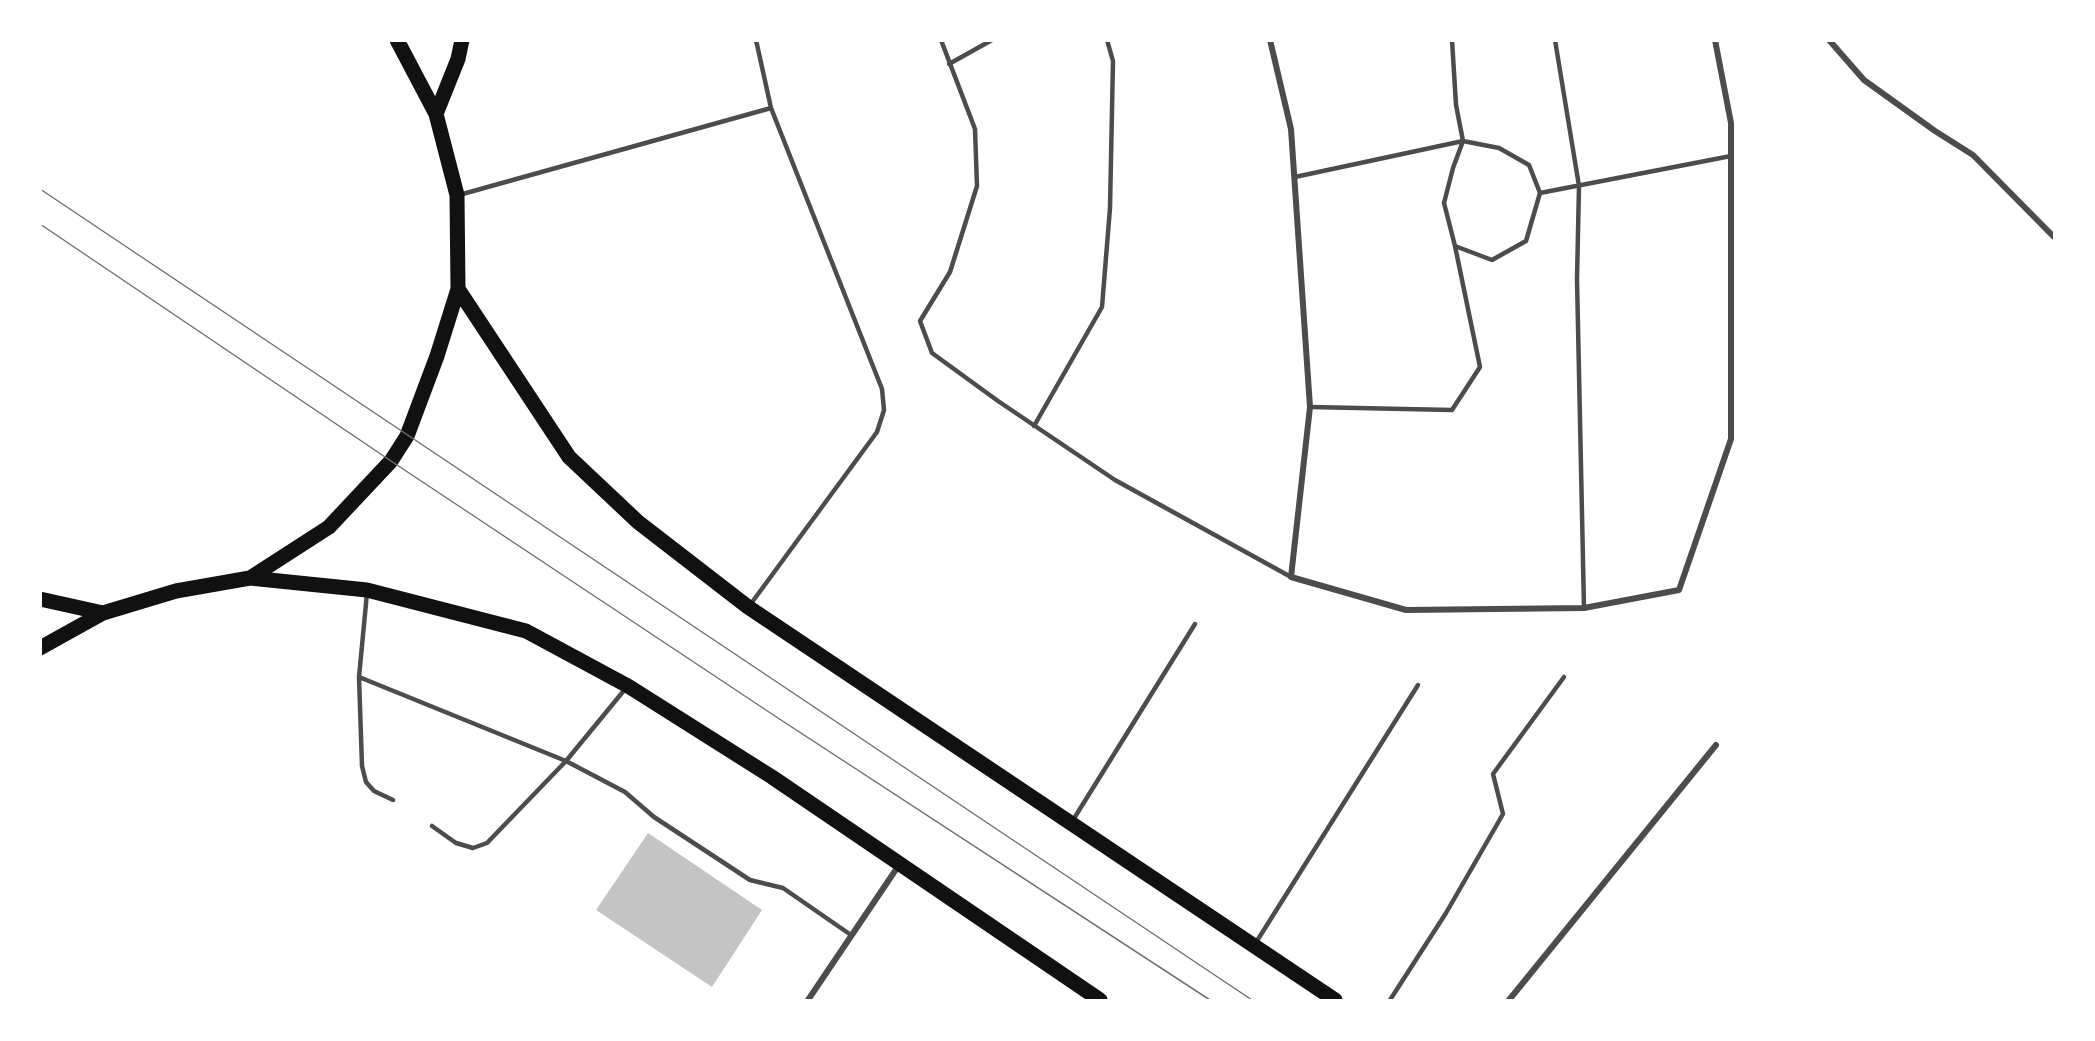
<!DOCTYPE html>
<style>
body{margin:0}
#map{position:relative;width:2095px;height:1041px;overflow:hidden;background:#fff;font-family:"Golos Text",sans-serif}
canvas{display:block}
.frame{position:absolute;inset:0;border:42px solid #fff;pointer-events:none}
</style>
<div id="map">
<canvas width="2095" height="1041"></canvas>
<div class="frame"></div>
</div>
<script>
const ctx = document.querySelector('canvas').getContext('2d');
ctx.lineJoin = 'round';
function fill(path, color) {
  ctx.fillStyle = color;
  ctx.fill(path, 'evenodd');
}
function toPath(rows) {
  const path = new Path2D();
  for (const r of rows) {
    path.moveTo(r[0], r[1]);
    for (let i = 2; i < r.length; i += 2) path.lineTo(r[i], r[i + 1]);
  }
  return path;
}
function trace(path, color, width, dash) {
  ctx.strokeStyle = color;
  ctx.lineWidth = width;
  ctx.lineCap = dash ? 'butt' : 'round';
  ctx.setLineDash(dash || []);
  ctx.stroke(path);
}
fill(toPath([
 [648,833,762,910,712,987,596,910]
]), '#c4c4c4');
trace(toPath([
 [941,40,975,129,977,186,950,272,920,321,932,353,998,401,1115,480,1291,577],
 [1555,40,1579,186,1577,279,1584,608],
 [949,64,992,40],
 [1295,177,1463,141,1499,148,1529,165,1540,193,1526,241,1492,260,1455,246,1444,203,1453,168,1463,141,1456,105,1452,40],
 [1540,193,1731,156],
 [459,195,771,108],
 [1310,407,1452,410,1480,367,1455,246],
 [1034,426,1102,307,1110,208,1113,61,1107,40],
 [367,593,359,677,362,766,366,782,374,791,393,800],
 [750,605,877,432,884,410,882,389,771,108,756,40],
 [359,677,566,761,625,792,654,817,750,880,783,888,851,935],
 [1073,820,1195,624],
 [432,826,456,843,473,848,487,843,566,761,626,688],
 [1255,944,1418,685],
 [1390,1000,1446,913,1503,814,1493,774,1564,677]
]), '#4c4c4c', 4.5);
trace(toPath([
 [1270,40,1291,129,1310,407,1291,577,1406,610,1584,608,1679,590,1731,439,1731,123,1715,40],
 [1829,40,1864,80,1935,131,1973,155,2054,237],
 [808,1000,899,865],
 [1509,1000,1716,745]
]), '#4c4c4c', 6);
trace(toPath([
 [436,114,458,59,462,40],
 [458,289,569,457,638,522,748,607,1335,1000],
 [250,578,329,527,391,461,407,436,437,356,458,289,457,195,436,114,397,40],
 [40,599,103,613],
 [40,648,103,613,176,591,250,578,367,590,526,631,628,686,772,777,1100,1000]
]), '#111', 15);
trace(toPath([
 [40,189,1252,1000],
 [40,224,391,461,781,720,1210,1000]
]), '#707070', 1.5);
</script>
